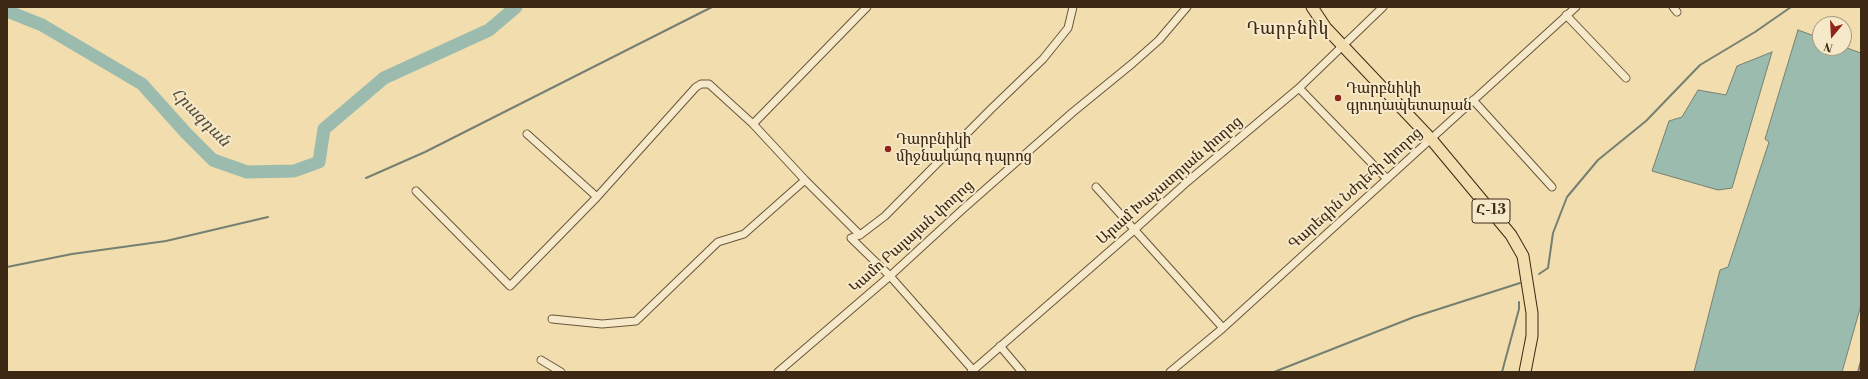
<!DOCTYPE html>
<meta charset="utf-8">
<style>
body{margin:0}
#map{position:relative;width:1868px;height:379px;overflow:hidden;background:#f1ddae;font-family:"Libre Bodoni",serif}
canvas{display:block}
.frame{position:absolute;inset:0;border:8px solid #3d2813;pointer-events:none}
.north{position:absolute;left:1812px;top:16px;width:40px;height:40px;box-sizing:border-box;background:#f6e9ca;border:1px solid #ac9c81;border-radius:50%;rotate:198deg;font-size:11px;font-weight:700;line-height:16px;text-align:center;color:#3d2813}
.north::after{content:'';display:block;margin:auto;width:14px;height:18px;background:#8f2418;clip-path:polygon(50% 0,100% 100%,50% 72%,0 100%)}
</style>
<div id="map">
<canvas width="1868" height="379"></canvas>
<div class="frame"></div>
<div class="north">N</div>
</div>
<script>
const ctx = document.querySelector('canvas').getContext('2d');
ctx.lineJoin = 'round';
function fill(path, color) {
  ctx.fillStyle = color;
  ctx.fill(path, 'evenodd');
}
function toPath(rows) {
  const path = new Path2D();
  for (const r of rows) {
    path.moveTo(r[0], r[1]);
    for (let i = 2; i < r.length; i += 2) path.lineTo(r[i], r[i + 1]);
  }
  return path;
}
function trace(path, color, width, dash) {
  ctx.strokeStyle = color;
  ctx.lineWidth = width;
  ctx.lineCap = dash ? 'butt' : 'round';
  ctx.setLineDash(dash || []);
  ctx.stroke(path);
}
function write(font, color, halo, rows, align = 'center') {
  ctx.font = font + ' "Libre Bodoni","Noto Serif Armenian",serif';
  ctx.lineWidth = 4;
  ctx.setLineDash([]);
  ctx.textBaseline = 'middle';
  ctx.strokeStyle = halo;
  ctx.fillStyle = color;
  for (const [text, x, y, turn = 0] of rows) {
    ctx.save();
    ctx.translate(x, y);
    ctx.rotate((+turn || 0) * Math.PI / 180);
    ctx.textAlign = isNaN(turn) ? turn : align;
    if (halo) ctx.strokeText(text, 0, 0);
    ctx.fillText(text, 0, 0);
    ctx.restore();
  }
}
const water = toPath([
 [1798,30,1820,38,1820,48,1844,47,1861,53,1861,305,1842,372,1694,372,1720,270,1728,267,1769,142,1765,139,1798,30],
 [1772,52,1732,188,1718,190,1652,171,1669,121,1682,117,1698,90,1726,95,1737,66,1772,52]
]);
fill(water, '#9bbbaf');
trace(water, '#758071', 1);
trace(toPath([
 [366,178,425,152,712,7],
 [7,267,72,254,166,241,268,217],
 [1539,274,1548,268,1553,233,1567,197,1598,160,1646,121,1700,65,1755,32,1791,7],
 [1274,372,1414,317,1520,283],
 [1502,372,1519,309,1519,302],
 [1858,372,1861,361]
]), '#758071', 2);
trace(toPath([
 [7,11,42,25,142,84,186,133,213,160,247,172,294,171,319,162,324,129,384,78,489,30,516,7]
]), '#9bbbaf', 13);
const street = toPath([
 [1673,7,1677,12],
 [1566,15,1626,78],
 [1299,88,1387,179],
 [1473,100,1552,187],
 [753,124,867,7],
 [527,134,597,197],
 [1096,187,1223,328],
 [416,191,510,286,597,197,696,87,701,84,709,84,753,124,805,180,860,235,885,216,991,109,1043,59,1068,28,1073,7],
 [860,235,851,238,890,276,973,370],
 [552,319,602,324,636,321,718,242,744,234,805,180],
 [1000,346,1022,372],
 [541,360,561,372],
 [778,372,890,276,963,209,1073,112,1133,63,1159,40,1187,7],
 [971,372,1134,230,1187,182,1299,88,1383,7],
 [1170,372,1223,328,1576,7]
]);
const primary = toPath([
 [1312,7,1326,28,1431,139,1511,235,1523,256,1532,313,1532,336,1525,372]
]);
trace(street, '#6a553a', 9);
trace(primary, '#3d2813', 13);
trace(street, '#f6e9ca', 7);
trace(primary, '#f1ddae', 11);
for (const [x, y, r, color] of [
 [1338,98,4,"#8f2418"],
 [888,149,4,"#8f2418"]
]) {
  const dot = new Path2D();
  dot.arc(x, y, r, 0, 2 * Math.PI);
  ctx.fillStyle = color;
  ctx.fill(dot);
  trace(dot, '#f6e9ca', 1.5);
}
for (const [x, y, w] of [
 [1491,211,38]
]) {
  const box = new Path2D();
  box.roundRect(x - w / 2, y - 12, w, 24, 3);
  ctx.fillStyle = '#f6e9ca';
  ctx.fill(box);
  trace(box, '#3d2813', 1);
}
write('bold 14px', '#3d2813', null, [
 ["Հ-13",1491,211]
]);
write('15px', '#3d2813', '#f6e9ca', [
 ["Դարբնիկի",1346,89],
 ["գյուղապետարան",1346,106],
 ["Դարբնիկի",896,140],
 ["միջնակարգ դպրոց",896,157]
], 'left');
write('15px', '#3d2813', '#f6e9ca', [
 ["Արամ Խաչատրյան փողոց",1170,181,-41],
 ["Գարեգին Նժդեհի փողոց",1356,189,-42],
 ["Կամո Բալայան փողոց",912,237,-42]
]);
write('italic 16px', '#544d3a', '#f6e9ca', [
 ["Հրազդան",200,118,45]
]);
ctx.letterSpacing = '1px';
write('17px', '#3d2813', '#f6e9ca', [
 ["Դարբնիկ",1288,30]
]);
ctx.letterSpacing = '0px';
</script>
